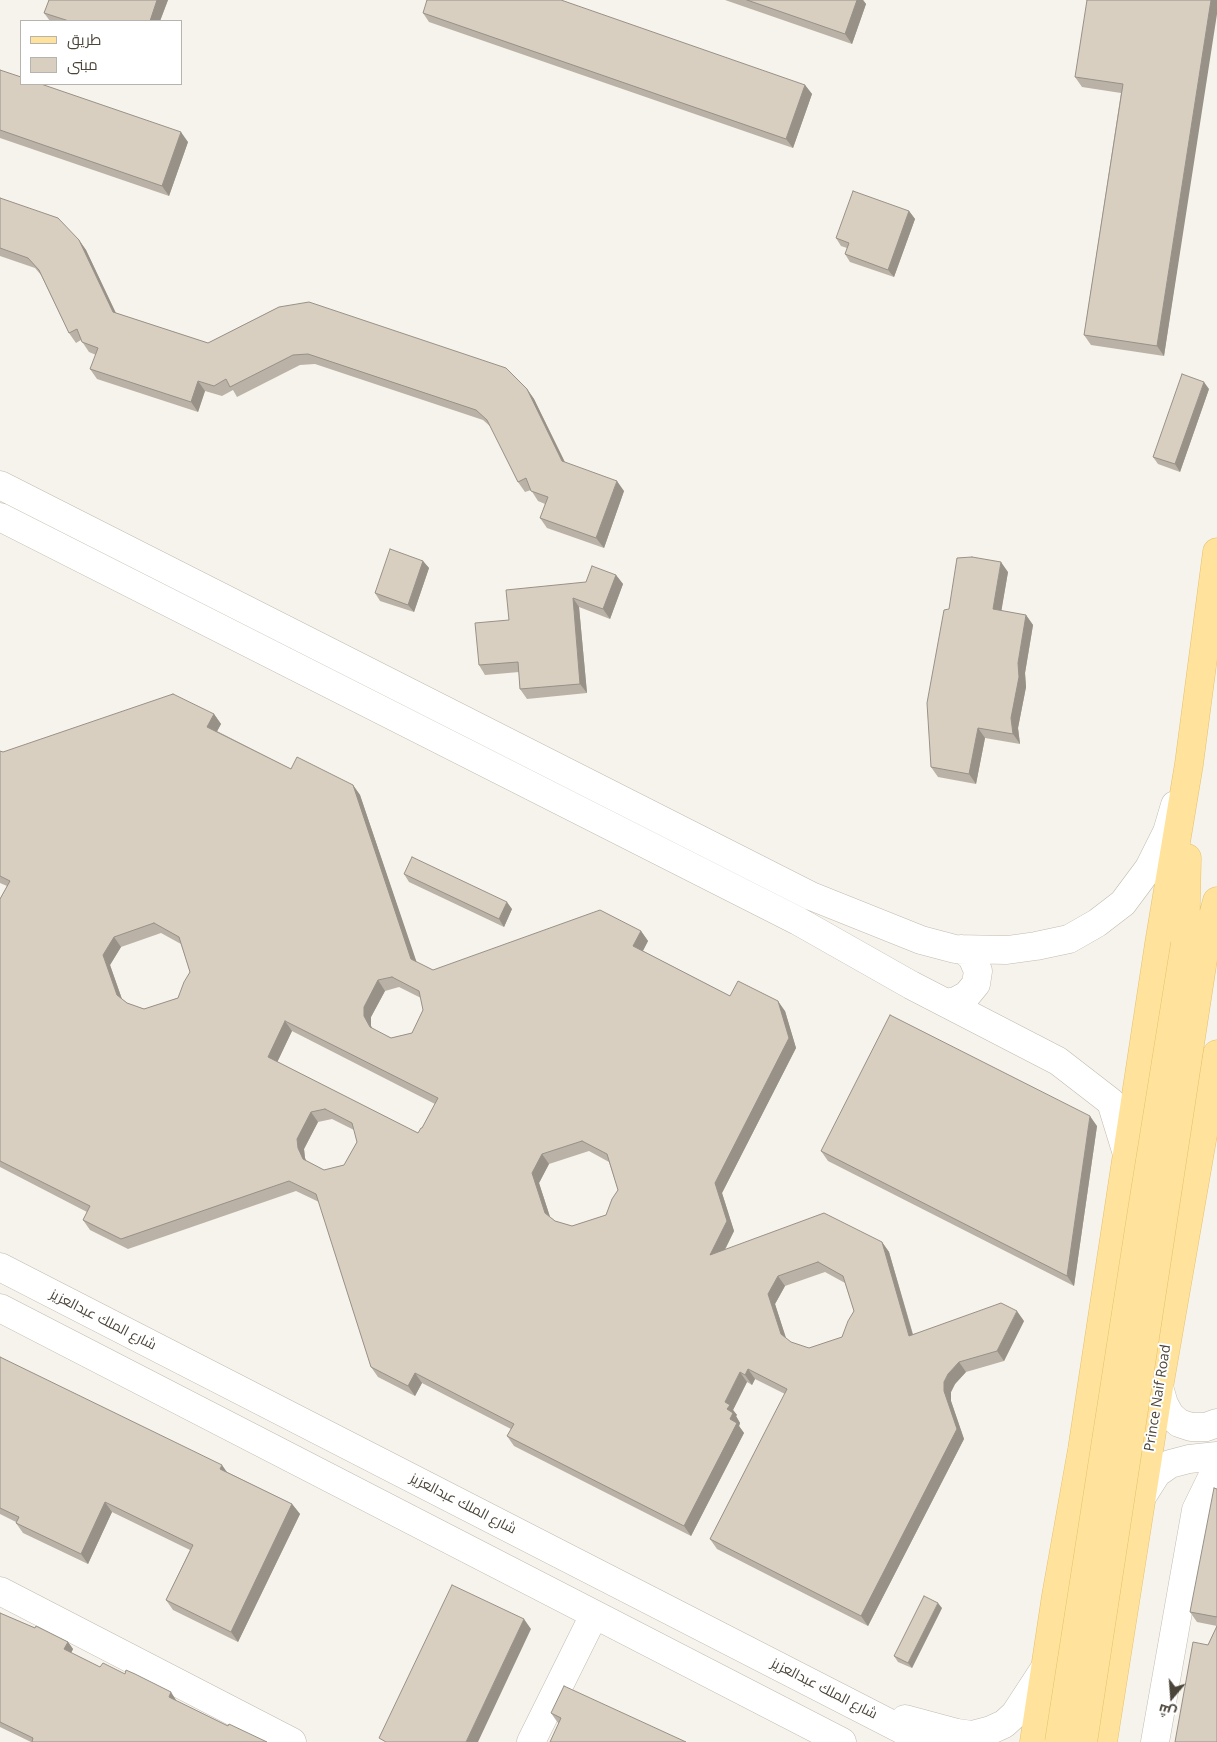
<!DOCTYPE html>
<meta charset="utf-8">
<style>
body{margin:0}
#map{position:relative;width:1217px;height:1742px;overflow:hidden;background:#f6f3ec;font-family:"Open Sans",Cairo,sans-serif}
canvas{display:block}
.legend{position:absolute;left:20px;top:20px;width:162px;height:65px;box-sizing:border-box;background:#fff;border:1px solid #b7b4b0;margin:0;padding:6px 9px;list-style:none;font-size:15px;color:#4b4439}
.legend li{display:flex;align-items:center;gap:10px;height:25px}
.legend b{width:25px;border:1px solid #b7b4b0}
.north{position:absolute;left:1147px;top:1672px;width:50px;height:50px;-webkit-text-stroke:4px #fff;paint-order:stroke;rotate:198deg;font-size:14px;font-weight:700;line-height:20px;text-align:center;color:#4b4439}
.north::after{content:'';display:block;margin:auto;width:18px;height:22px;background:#4b4439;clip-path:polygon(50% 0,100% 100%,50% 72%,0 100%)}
</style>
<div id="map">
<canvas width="1217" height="1742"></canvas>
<ul class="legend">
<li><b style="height:6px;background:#ffe39c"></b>طريق</li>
<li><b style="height:14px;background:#d8cfc1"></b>مبنى</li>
</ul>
<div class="north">ش</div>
</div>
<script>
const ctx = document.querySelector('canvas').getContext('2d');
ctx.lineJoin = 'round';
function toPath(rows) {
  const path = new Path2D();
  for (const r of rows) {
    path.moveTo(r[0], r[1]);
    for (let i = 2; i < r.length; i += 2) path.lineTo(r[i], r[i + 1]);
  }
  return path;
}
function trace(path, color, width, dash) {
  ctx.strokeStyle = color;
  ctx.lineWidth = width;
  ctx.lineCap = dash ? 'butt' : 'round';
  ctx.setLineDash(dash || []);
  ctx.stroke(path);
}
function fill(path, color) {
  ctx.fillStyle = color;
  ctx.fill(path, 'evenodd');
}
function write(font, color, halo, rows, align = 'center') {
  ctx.font = font + ' "Open Sans",Cairo,sans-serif';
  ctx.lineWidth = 4;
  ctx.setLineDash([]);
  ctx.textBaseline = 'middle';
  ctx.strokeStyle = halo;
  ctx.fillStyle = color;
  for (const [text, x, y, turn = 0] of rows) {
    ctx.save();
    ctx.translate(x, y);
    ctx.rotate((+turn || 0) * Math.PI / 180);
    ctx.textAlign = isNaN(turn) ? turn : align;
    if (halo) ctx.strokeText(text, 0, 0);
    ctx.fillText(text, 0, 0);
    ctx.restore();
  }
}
const minor = toPath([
 [0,485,811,896,921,940,955,949,1007,950,1036,946,1069,939,1097,923,1123,903,1149,868,1167,832,1175,805],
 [0,517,798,921,911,985,1058,1061,1111,1102,1127,1154],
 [946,1003,956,1001,967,995,976,984,978,971,972,957,962,949],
 [0,1267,926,1742],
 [0,1308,842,1742],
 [1159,1387,1164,1404,1170,1415,1179,1423,1191,1427,1206,1427,1217,1423],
 [1143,1495,1157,1473,1170,1464,1189,1459,1217,1456],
 [0,1591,292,1742],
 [905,1719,957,1733,972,1735,991,1730,1004,1724,1015,1714,1047,1665],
 [531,1742,594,1615],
 [1155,1742,1196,1510,1217,1467]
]);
const major = toPath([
 [1185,944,1187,858],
 [1205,946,1217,901],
 [1034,1742,1056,1596,1082,1450,1159,944,1189,764,1217,552],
 [1103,1742,1159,1387,1217,1054]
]);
trace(minor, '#c2bbae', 29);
trace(major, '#e6c16a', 29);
trace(minor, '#fff', 28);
trace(major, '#ffe39c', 28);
const majorBridge = toPath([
 [1059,1742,1143,1204,1185,944],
 [1083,1742,1205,946]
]);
trace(majorBridge, '#e6c16a', 29, []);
trace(majorBridge, '#ffe39c', 28);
fill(toPath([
 [49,0,168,0,160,21,50,21,44,13],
 [725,0,863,0,866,4,852,44],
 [1217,0,1164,356,1091,345,1084,335,1121,93,1082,87,1075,77],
 [423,13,805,85,812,94,793,148,429,22],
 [0,70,188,142,169,196,0,138],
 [0,198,79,240,86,250,116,313,208,343,279,307,527,389,534,399,565,462,624,491,604,548,547,528,540,518,545,504,538,501,531,490,525,492,518,482,491,427,483,420,315,364,300,365,237,397,233,390,222,396,205,391,198,412,97,379,90,369,96,355,89,352,81,340,76,343,69,333,41,275,35,268,0,256],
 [909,211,915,219,894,277,850,262,845,254,847,248,841,246,836,238],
 [1209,389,1180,472,1158,464,1153,457],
 [423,561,429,568,414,612,380,601,375,593],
 [1008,572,1001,611,1026,615,1033,625,1025,673,1026,687,1018,728,1020,744,985,738,976,784,938,777,931,767,949,609],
 [616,575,623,584,610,619,579,607,587,693,527,699,520,689,519,672,485,675,479,665,509,620,586,582],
 [214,714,221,724,217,731,291,769,353,785,360,795,416,962,433,970,641,931,648,941,643,951,730,996,785,1011,796,1048,722,1193,734,1231,725,1250,882,1242,889,1252,913,1334,1024,1321,1004,1361,966,1372,955,1384,951,1392,951,1401,964,1439,868,1626,717,1549,710,1539,785,1394,755,1379,752,1385,747,1382,733,1410,737,1415,736,1416,740,1423,739,1426,744,1433,691,1536,514,1446,507,1436,511,1429,422,1383,415,1396,378,1377,371,1367,319,1202,296,1191,128,1249,90,1230,83,1220,87,1212,0,1167,0,899,7,886,0,883,0,751,3,752],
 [161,933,181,944,190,972,178,998,144,1009,127,1003,122,999,110,965,121,947],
 [399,987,421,998,423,1010,412,1033,391,1038,373,1029,371,1026,371,1017,385,991],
 [292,1031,435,1104,422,1128,418,1133,277,1062],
 [332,1119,354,1130,357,1142,344,1165,324,1170,306,1161,305,1158,304,1149,318,1122],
 [589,1151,609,1162,618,1190,606,1215,572,1226,555,1221,550,1217,539,1183,549,1164],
 [825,1272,845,1283,854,1311,842,1337,809,1348,791,1342,786,1339,775,1304,785,1286],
 [404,874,512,909,504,927,409,882],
 [1097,1126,1074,1286,828,1161,821,1151],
 [0,1357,227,1472,292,1504,300,1514,238,1642,173,1610,166,1600,190,1550,112,1512,88,1564,23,1533,16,1523,16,1522,0,1514],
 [1217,1489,1217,1742,1208,1645,1217,1626,1197,1622,1190,1612],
 [942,1608,912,1668,898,1662,894,1656],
 [0,1613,68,1642,73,1649,71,1653,100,1667,176,1700,176,1701,228,1726,267,1742,31,1742,0,1727],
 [551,1713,686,1742,558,1723]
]), '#bab2a6');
fill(toPath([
 [157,0,168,0,160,21,150,21],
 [857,0,863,0,866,4,852,44,845,34],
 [1211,0,1217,0,1217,14,1164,356,1157,346],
 [805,85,812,94,793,148,786,139],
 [181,132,188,142,169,196,162,186],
 [909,211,915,219,894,277,888,270],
 [79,240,86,250,120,322,113,312],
 [198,381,205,391,198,412,191,402],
 [1204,382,1209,389,1180,472,1175,464],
 [527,389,534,399,569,471,562,461],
 [617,481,624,491,604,548,596,538],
 [423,561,429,568,414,612,408,605],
 [1001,562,1008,572,1000,619,993,609],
 [616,575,623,584,610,619,603,609],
 [573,598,579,607,587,693,580,684],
 [1026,615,1033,625,1025,673,1026,687,1018,728,1020,744,1013,734,1011,718,1018,663],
 [214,714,221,724,214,737,207,727],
 [978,728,985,738,976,784,969,774],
 [353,785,360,795,419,969,411,959],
 [507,902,512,909,504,927,499,919],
 [641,931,648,941,640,956,633,946],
 [114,937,121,947,110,965,124,1005,117,995,103,955],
 [378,980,385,991,371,1017,371,1026,377,1037,370,1027,364,1016,364,1007],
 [778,1001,785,1011,796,1048,722,1193,734,1231,717,1265,710,1255,715,1183],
 [285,1021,292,1031,275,1067,268,1057],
 [311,1112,318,1122,304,1149,305,1158,310,1169,303,1159,298,1148,297,1139],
 [1090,1116,1097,1126,1074,1286,1067,1276],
 [542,1154,549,1164,539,1183,552,1223,545,1213,532,1173],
 [882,1242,889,1252,916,1346,909,1336],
 [778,1276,785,1286,775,1304,788,1344,781,1334,768,1294],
 [1017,1311,1024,1321,1004,1361,997,1351],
 [959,1362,966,1372,955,1384,951,1392,951,1401,964,1439,868,1626,861,1616,944,1391,944,1382,948,1374],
 [748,1369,755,1379,752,1385,745,1375],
 [740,1372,747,1382,733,1410,737,1415,736,1416,740,1423,739,1426,744,1433,691,1536,684,1526,730,1419,725,1402],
 [415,1373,422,1383,415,1396,408,1386],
 [222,1465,229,1475,220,1469],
 [105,1502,112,1512,88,1564,81,1554],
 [292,1504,300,1514,238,1642,231,1632],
 [938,1603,942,1608,912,1668,908,1663],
 [524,1619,531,1629,478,1742,466,1742],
 [68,1642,73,1649,69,1657,64,1649],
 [171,1692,176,1700,174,1705,169,1697]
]), '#979187');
const building = toPath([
 [49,0,157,0,150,21,69,21,44,13,49,0],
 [427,0,561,0,805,85,786,139,423,13,427,0],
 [747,0,857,0,845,34,747,0],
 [1087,0,1211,0,1157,346,1084,335,1123,84,1075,77,1087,0],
 [0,70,21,77,21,84,41,84,181,132,162,186,0,130,0,70],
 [853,191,909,211,888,270,845,254,849,243,836,238,853,191],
 [0,198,58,218,79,240,113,312,208,343,279,307,309,302,506,368,527,389,562,461,617,481,596,538,540,518,548,497,531,491,526,478,518,482,487,420,476,410,308,354,293,355,230,387,226,379,214,386,198,381,191,402,90,369,98,348,82,342,77,329,69,333,39,270,28,258,0,248,0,198],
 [1182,374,1204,382,1175,464,1153,457,1182,374],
 [390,549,423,561,408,605,375,593,390,549],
 [972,557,1001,562,993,609,1026,615,1018,663,1019,677,1011,718,1013,734,978,728,969,774,931,767,927,703,944,610,949,609,957,558,972,557],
 [592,566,616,575,603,609,573,598,580,684,520,689,518,662,479,665,475,623,509,620,506,590,586,582,592,566],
 [173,694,214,714,207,727,291,769,297,757,353,785,411,959,433,970,600,910,641,931,633,946,730,996,738,981,778,1001,789,1038,715,1183,727,1221,710,1255,824,1213,882,1242,909,1336,1001,1303,1017,1311,997,1351,959,1362,948,1374,944,1382,944,1391,957,1429,861,1616,710,1539,787,1389,748,1369,745,1375,740,1372,725,1402,730,1405,727,1409,733,1413,730,1419,737,1423,684,1526,507,1436,514,1424,415,1373,408,1386,371,1367,316,1194,289,1181,121,1239,83,1220,90,1206,0,1161,0,899,10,881,0,876,0,751,3,752,173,694],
 [154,923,179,937,190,972,184,982,178,998,144,1009,127,1003,117,995,103,955,114,937,154,923],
 [392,977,419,991,423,1010,412,1033,391,1038,370,1027,364,1016,364,1007,378,980,392,977],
 [285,1021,438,1098,422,1128,421,1128,418,1133,268,1057,285,1021],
 [325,1109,352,1123,357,1142,344,1165,324,1170,303,1159,298,1148,297,1139,311,1112,325,1109],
 [582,1141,607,1154,618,1190,612,1199,606,1215,572,1226,555,1221,545,1213,532,1173,542,1154,582,1141],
 [818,1262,843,1276,854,1311,848,1321,842,1337,809,1348,791,1342,781,1334,768,1294,778,1276,818,1262],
 [412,857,507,902,499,919,404,874,412,857],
 [890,1015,1090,1116,1067,1276,821,1151,890,1015],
 [0,1357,222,1465,220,1469,292,1504,231,1632,166,1600,193,1545,105,1502,81,1554,16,1523,19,1517,0,1508,0,1357],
 [1214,1488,1217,1489,1217,1617,1190,1612,1214,1488],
 [452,1585,524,1619,466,1742,386,1742,379,1738,452,1585],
 [924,1596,938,1603,908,1663,894,1656,924,1596],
 [0,1613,35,1628,36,1626,68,1642,64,1649,100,1667,103,1663,125,1674,126,1670,135,1674,171,1692,169,1697,228,1726,229,1724,267,1742,32,1742,33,1738,0,1722,0,1613],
 [1217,1626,1217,1742,1175,1742,1193,1642,1208,1645,1217,1626],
 [564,1686,686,1742,550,1742,561,1718,551,1713,564,1686]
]);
fill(building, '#d8cfc1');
trace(building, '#979187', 1);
write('14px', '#4b4439', '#fff', [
 ["شارع الملك عبدالعزيز",103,1320,27],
 ["Prince Naif Road",1158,1398,-81],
 ["شارع الملك عبدالعزيز",463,1504,27],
 ["شارع الملك عبدالعزيز",824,1689,27]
]);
</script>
